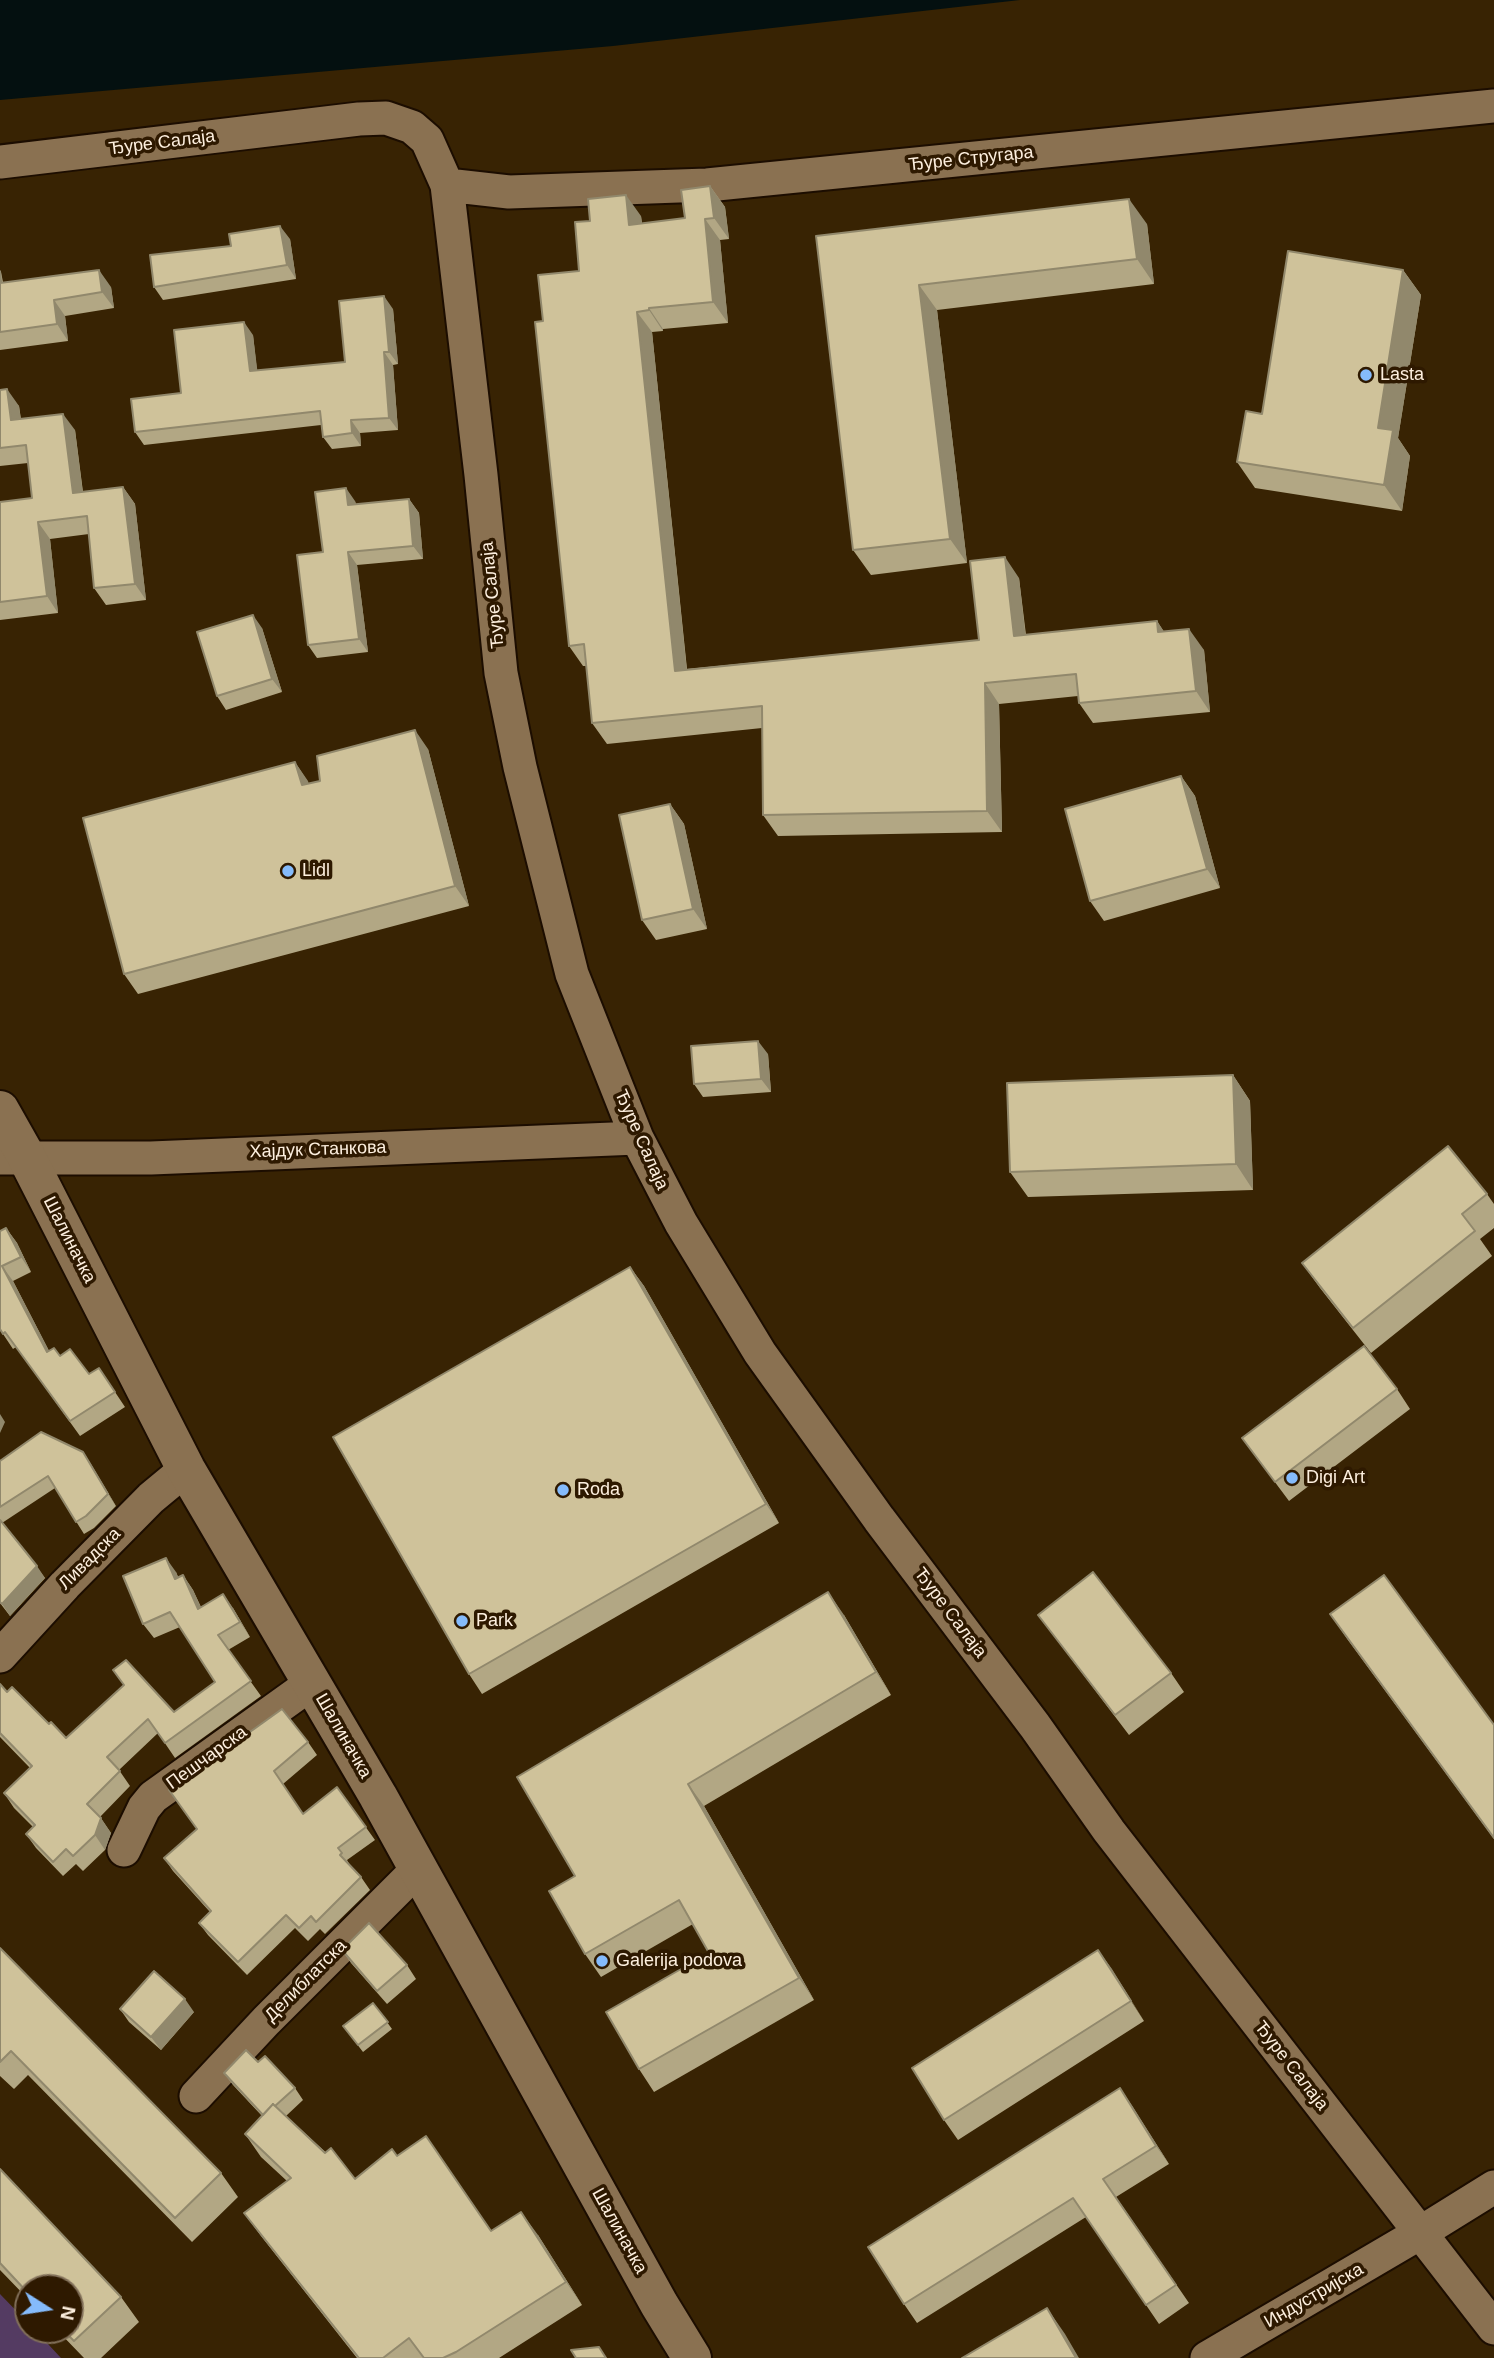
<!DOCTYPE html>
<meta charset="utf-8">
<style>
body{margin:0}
#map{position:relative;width:1494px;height:2358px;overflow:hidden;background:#382303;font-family:Helvetica,sans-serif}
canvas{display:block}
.north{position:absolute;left:14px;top:2274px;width:70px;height:70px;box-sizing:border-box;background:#2e1900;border:2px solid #816f59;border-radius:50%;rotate:102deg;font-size:19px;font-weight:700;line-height:28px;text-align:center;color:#fdefde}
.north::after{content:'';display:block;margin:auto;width:24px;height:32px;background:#85bbfb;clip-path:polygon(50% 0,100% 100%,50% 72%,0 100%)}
</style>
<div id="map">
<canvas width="1494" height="2358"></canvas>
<div class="north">N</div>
</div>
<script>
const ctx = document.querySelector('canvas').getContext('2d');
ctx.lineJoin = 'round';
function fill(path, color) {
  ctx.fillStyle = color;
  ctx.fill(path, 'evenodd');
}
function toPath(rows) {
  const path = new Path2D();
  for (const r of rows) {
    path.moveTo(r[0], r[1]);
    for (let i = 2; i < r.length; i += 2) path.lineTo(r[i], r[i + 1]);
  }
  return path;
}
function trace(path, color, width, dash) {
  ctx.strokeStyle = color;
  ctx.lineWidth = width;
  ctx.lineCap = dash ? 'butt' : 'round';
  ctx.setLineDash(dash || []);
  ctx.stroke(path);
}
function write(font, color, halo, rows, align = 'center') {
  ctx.font = font + ' Helvetica,sans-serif';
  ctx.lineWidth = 7;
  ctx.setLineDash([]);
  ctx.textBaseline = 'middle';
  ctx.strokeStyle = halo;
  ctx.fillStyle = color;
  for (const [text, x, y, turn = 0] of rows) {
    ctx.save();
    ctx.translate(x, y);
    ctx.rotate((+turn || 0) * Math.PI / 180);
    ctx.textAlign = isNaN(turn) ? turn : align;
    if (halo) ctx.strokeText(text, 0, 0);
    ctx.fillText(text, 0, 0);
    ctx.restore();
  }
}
fill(toPath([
 [0,2294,28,2323,28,2330,35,2330,61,2358,0,2358]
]), '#543b62');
fill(toPath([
 [0,0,1020,0,613,46,0,100]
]), '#041010');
const street = toPath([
 [0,162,359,119,386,118,412,127,427,140,447,185,481,475,501,673,520,767,572,974,637,1138,681,1223,760,1353,879,1519,1035,1726,1109,1831,1494,2328],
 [447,185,509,192,707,185,1494,106],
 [0,1158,151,1158,637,1138],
 [0,1656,65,1585,151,1498,186,1469],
 [124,1850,144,1808,153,1797,312,1683],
 [196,2096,266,2021,418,1869],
 [1207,2358,1420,2233,1494,2187]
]);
const secondary = toPath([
 [0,1110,26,1156,186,1469,378,1796,659,2304,692,2358]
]);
trace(street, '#1c0d00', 37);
trace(secondary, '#1c0d00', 42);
trace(street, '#8a7151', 33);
trace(secondary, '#8a7151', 38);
fill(toPath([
 [710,186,725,207,729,239,720,240,728,323,663,329,663,331,652,332,687,669,979,640,1019,578,1026,635,1157,621,1164,632,1204,650,1210,712,1093,723,1079,703,1078,696,999,704,1002,832,778,836,763,815,762,728,607,744,592,723,586,666,583,666,569,646,543,321,579,271,590,221,641,216,642,223,685,218],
 [1147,224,1154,284,937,310,967,563,871,575,853,550,816,236],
 [290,239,296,279,163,300,154,287],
 [0,270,1,272,3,282,111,287,114,308,65,316,68,341,0,350],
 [1403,270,1421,295,1398,438,1410,456,1402,511,1255,488,1237,462,1262,414],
 [393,309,398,364,393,365,398,430,360,433,361,446,332,449,323,437,321,425,144,445,135,432,181,393,253,335,257,371,345,362],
 [0,390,19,406,21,419,75,430,83,492,123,487,135,504,146,600,106,605,94,588,89,534,50,539,58,613,0,620,0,502,32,498,28,463,0,466],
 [409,499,419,513,423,559,357,565,368,652,317,658,308,645,323,552,355,501,356,504],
 [262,628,282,692,226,710,217,696],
 [428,749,469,906,138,994,124,974,295,762,309,784],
 [1181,776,1195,796,1220,888,1104,921,1090,901],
 [670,804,684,824,707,929,656,940,642,920],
 [768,1054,771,1092,703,1097,694,1084],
 [1233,1075,1250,1101,1253,1190,1028,1197,1010,1172],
 [1487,1194,1494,1204,1494,1228,1480,1239,1492,1256,1371,1353,1320,1288,1302,1263],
 [6,1228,17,1243,31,1272,13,1281,49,1351,89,1374,99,1368,125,1407,80,1436,16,1347,13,1349,3,1334,0,1231],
 [630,1267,644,1286,779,1523,482,1694,469,1674],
 [1397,1389,1410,1409,1289,1501,1242,1438],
 [83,1452,116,1506,94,1528,84,1534,55,1488,2,1523,45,1578,10,1616,0,1603,0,1461],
 [176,1572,178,1577,183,1575,193,1590,201,1607,233,1608,250,1637,228,1650,261,1696,175,1758,158,1733,119,1770,130,1786,100,1817,111,1833,105,1850,83,1871,76,1864,63,1876,36,1848,26,1834,33,1827,14,1808,4,1793,30,1768,0,1737,0,1684,7,1692,66,1738,174,1712,215,1682,180,1627,154,1638,143,1624],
 [1330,1614,1494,1725,1494,1839,1348,1640],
 [844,1615,891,1695,704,1806,814,2000,654,2092,639,2069,709,1953,693,1924,601,1977,585,1954,575,1876],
 [1038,1615,1171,1673,1184,1692,1129,1735],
 [308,1742,317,1755,283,1784,303,1814,337,1787,375,1840,347,1860,351,1867,361,1877,370,1890,325,1934,320,1929,308,1941,295,1928,247,1975,208,1935,199,1923,210,1912,173,1871,164,1858,197,1829],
 [0,1948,221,2173,238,2197,192,2242,28,2075,14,2089,0,2076],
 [342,1950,407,1965,416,1979,387,2004,351,1963],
 [1098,1950,1144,2021,958,2140,944,2120],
 [373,2003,392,2029,363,2052,343,2026],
 [120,2009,194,2012,161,2050,129,2022],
 [224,2073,295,2088,303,2100,286,2116,355,2179,397,2156,491,2231,538,2235,582,2305,499,2358,357,2358,261,2236,244,2213,287,2181,261,2157,245,2134,262,2116,233,2085],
 [1120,2088,1169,2164,1116,2197,1189,2303,1159,2324,1086,2217,917,2323,904,2304],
 [0,2169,121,2297,139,2322,101,2358,84,2358,57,2330,70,2330,28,2288,28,2299,0,2270]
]), '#b2a784');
fill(toPath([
 [710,186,725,207,729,239,714,218],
 [626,195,641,216,644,245,629,225],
 [1129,199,1147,224,1154,284,1137,259],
 [705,219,720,240,728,323,713,302],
 [280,226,290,239,296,279,287,265],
 [0,270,1,272,4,300,0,293],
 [99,270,111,287,114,308,102,292],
 [1403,270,1421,295,1398,438,1410,456,1402,511,1384,485,1378,428],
 [919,285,937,310,967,563,950,539],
 [384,296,393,309,398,364,389,352],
 [54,300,65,316,68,341,57,324],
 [649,308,663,329,663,331,649,310],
 [637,312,652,332,689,691,675,671],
 [244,322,253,335,259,384,250,371],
 [384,352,393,365,398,430,389,418],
 [7,389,19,406,23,437,11,420],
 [63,414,75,430,85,510,73,493],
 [351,420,360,433,361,446,352,433],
 [123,487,135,504,146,600,135,584],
 [346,488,355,501,358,518,348,505],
 [409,499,419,513,423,559,413,546],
 [38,522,50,539,58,613,47,596],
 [348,552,357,565,368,652,359,639],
 [1005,557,1019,578,1028,657,1014,636],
 [253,615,262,628,282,692,272,679],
 [1157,621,1171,642,1158,632],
 [1189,629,1204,650,1210,712,1196,691],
 [985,683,999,704,1002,832,987,811],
 [415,730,428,749,469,906,455,886],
 [295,762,308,781,315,805,302,785],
 [1181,776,1195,796,1220,888,1207,869],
 [670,804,684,824,707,929,693,909],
 [758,1041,768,1054,771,1092,761,1079],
 [1233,1075,1250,1101,1253,1190,1236,1164],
 [6,1228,17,1243,31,1272,21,1257],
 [2,1266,13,1281,58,1368,47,1352],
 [630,1267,644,1286,779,1523,766,1504],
 [0,1414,5,1422,0,1433],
 [83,1452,91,1464,116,1506,108,1494],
 [166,1558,176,1572,185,1593,175,1579],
 [37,1566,45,1578,10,1616,2,1604],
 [183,1575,193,1590,208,1623,198,1609],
 [828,1592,844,1615,891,1695,876,1672],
 [223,1594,233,1608,250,1637,240,1622],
 [688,1784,704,1806,814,2000,799,1978],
 [101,1818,111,1833,105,1850,95,1835],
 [1098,1950,1112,1969,1144,2021,1131,2001],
 [185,1999,194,2012,161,2050,151,2037],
 [1120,2088,1133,2107,1169,2164,1156,2146],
 [521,2212,538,2235,582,2305,566,2282],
 [1047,2308,1065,2334,1079,2358,1076,2358]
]), '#91886c');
const building = toPath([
 [710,186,714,218,705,219,713,302,649,308,649,310,637,312,675,671,979,640,970,561,1005,557,1014,636,1157,621,1158,632,1189,629,1196,691,1079,703,1076,674,985,683,987,811,763,815,762,706,592,723,584,644,569,646,535,322,543,321,538,275,579,271,575,222,590,221,588,199,626,195,629,225,685,218,681,190,710,186],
 [1129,199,1137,259,919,285,950,539,853,550,816,236,1129,199],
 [280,226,287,265,154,287,150,255,231,246,229,234,280,226],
 [1288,251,1403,270,1378,428,1393,430,1384,485,1237,462,1246,411,1262,414,1288,251],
 [99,270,102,292,54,300,57,324,0,332,0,283,99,270],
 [384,296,389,352,384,352,389,418,351,420,352,433,323,437,320,411,135,432,131,399,181,393,174,330,244,322,250,371,345,362,339,301,384,296],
 [7,389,11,420,63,414,73,493,123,487,135,584,94,588,87,516,38,522,47,596,0,602,0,502,32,498,26,445,0,448,0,390,7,389],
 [346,488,348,505,409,499,413,546,348,552,359,639,308,645,297,555,323,552,315,492,346,488],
 [253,615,272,679,217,696,197,632,253,615],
 [415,730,455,886,124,974,83,818,295,762,302,785,320,781,317,756,415,730],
 [1181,776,1207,869,1090,901,1065,809,1181,776],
 [670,804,693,909,642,920,619,815,670,804],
 [758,1041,761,1079,694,1084,691,1046,758,1041],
 [1233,1075,1236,1164,1010,1172,1007,1083,1233,1075],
 [1448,1146,1487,1194,1462,1214,1475,1231,1353,1328,1302,1263,1448,1146],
 [6,1228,21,1257,2,1266,47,1352,54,1348,60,1356,70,1349,89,1374,99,1368,115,1392,70,1421,5,1332,3,1334,0,1329,0,1231,6,1228],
 [630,1267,766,1504,469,1674,333,1437,630,1267],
 [1364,1346,1397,1389,1275,1482,1242,1438,1364,1346],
 [41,1432,83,1452,108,1494,86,1516,76,1522,48,1476,0,1507,0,1461,41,1432],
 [0,1520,37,1566,2,1604,0,1602,0,1520],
 [166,1558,175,1579,183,1575,198,1609,223,1594,240,1622,218,1635,251,1681,165,1743,148,1719,107,1757,120,1771,87,1804,101,1818,95,1835,73,1856,66,1849,53,1862,26,1834,35,1825,4,1793,32,1766,0,1733,0,1684,7,1692,12,1687,49,1724,51,1722,66,1738,124,1685,113,1670,126,1660,174,1712,215,1682,170,1612,143,1624,123,1576,166,1558],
 [1093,1572,1171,1673,1115,1715,1038,1615,1093,1572],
 [1384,1575,1494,1725,1494,1838,1330,1614,1384,1575],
 [828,1592,876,1672,688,1784,799,1978,639,2069,606,2012,709,1953,679,1900,585,1954,549,1891,575,1876,517,1777,828,1592],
 [282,1709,308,1742,274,1771,303,1814,337,1787,366,1827,338,1848,342,1853,340,1855,361,1877,316,1922,311,1916,299,1928,286,1915,238,1962,199,1923,211,1911,164,1858,197,1829,169,1790,282,1709],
 [369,1923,407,1965,377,1991,342,1950,369,1923],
 [0,1948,221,2173,175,2218,11,2051,0,2062,0,1948],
 [1098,1950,1131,2001,944,2120,912,2068,1098,1950],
 [154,1971,185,1999,151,2037,120,2009,154,1971],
 [373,2003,388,2022,358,2045,343,2026,373,2003],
 [246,2050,258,2062,265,2056,295,2088,275,2106,273,2104,263,2115,224,2073,246,2050],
 [1120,2088,1156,2146,1103,2179,1176,2285,1146,2305,1073,2198,904,2304,868,2247,1120,2088],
 [273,2104,325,2153,331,2148,355,2179,392,2149,397,2156,426,2136,491,2231,521,2212,566,2282,456,2352,443,2358,424,2358,409,2338,383,2358,359,2358,244,2213,291,2178,245,2134,273,2104],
 [0,2169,121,2297,74,2341,63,2330,70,2330,70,2288,28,2288,28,2293,0,2263,0,2169],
 [1047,2308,1076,2358,962,2358,1047,2308],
 [599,2347,606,2358,576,2358,571,2350,599,2347]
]);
fill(building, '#cfc29a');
trace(building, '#91886c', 2);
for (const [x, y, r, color] of [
 [1366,375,7,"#85bbfb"],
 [288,871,7,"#85bbfb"],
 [1292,1478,7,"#85bbfb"],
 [563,1490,7,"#85bbfb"],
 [462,1621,7,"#85bbfb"],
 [602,1961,7,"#85bbfb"]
]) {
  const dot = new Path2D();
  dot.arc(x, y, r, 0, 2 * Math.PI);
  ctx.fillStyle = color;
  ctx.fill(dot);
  trace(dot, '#2e1900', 2.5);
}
write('18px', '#fdefde', '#2e1900', [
 ["Ђуре Салаја",162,143,-7],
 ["Ђуре Стругара",971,159,-6],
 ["Ђуре Салаја",493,595,-96],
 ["Ђуре Салаја",641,1140,66],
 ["Хајдук Станкова",318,1150,-2],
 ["Шалиначка",69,1240,63],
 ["Ливадска",90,1559,-45],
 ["Ђуре Салаја",950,1613,53],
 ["Шалиначка",343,1736,60],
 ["Пешчарска",207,1758,-36],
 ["Делиблатска",306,1981,-45],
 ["Ђуре Салаја",1291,2066,52],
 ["Шалиначка",619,2231,61],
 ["Индустријска",1314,2296,-30]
]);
write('18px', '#fdefde', '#2e1900', [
 ["Lasta",1380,375],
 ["Lidl",302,871],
 ["Digi Art",1306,1478],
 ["Roda",577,1490],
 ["Park",476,1621],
 ["Galerija podova",616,1961]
], 'left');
</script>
